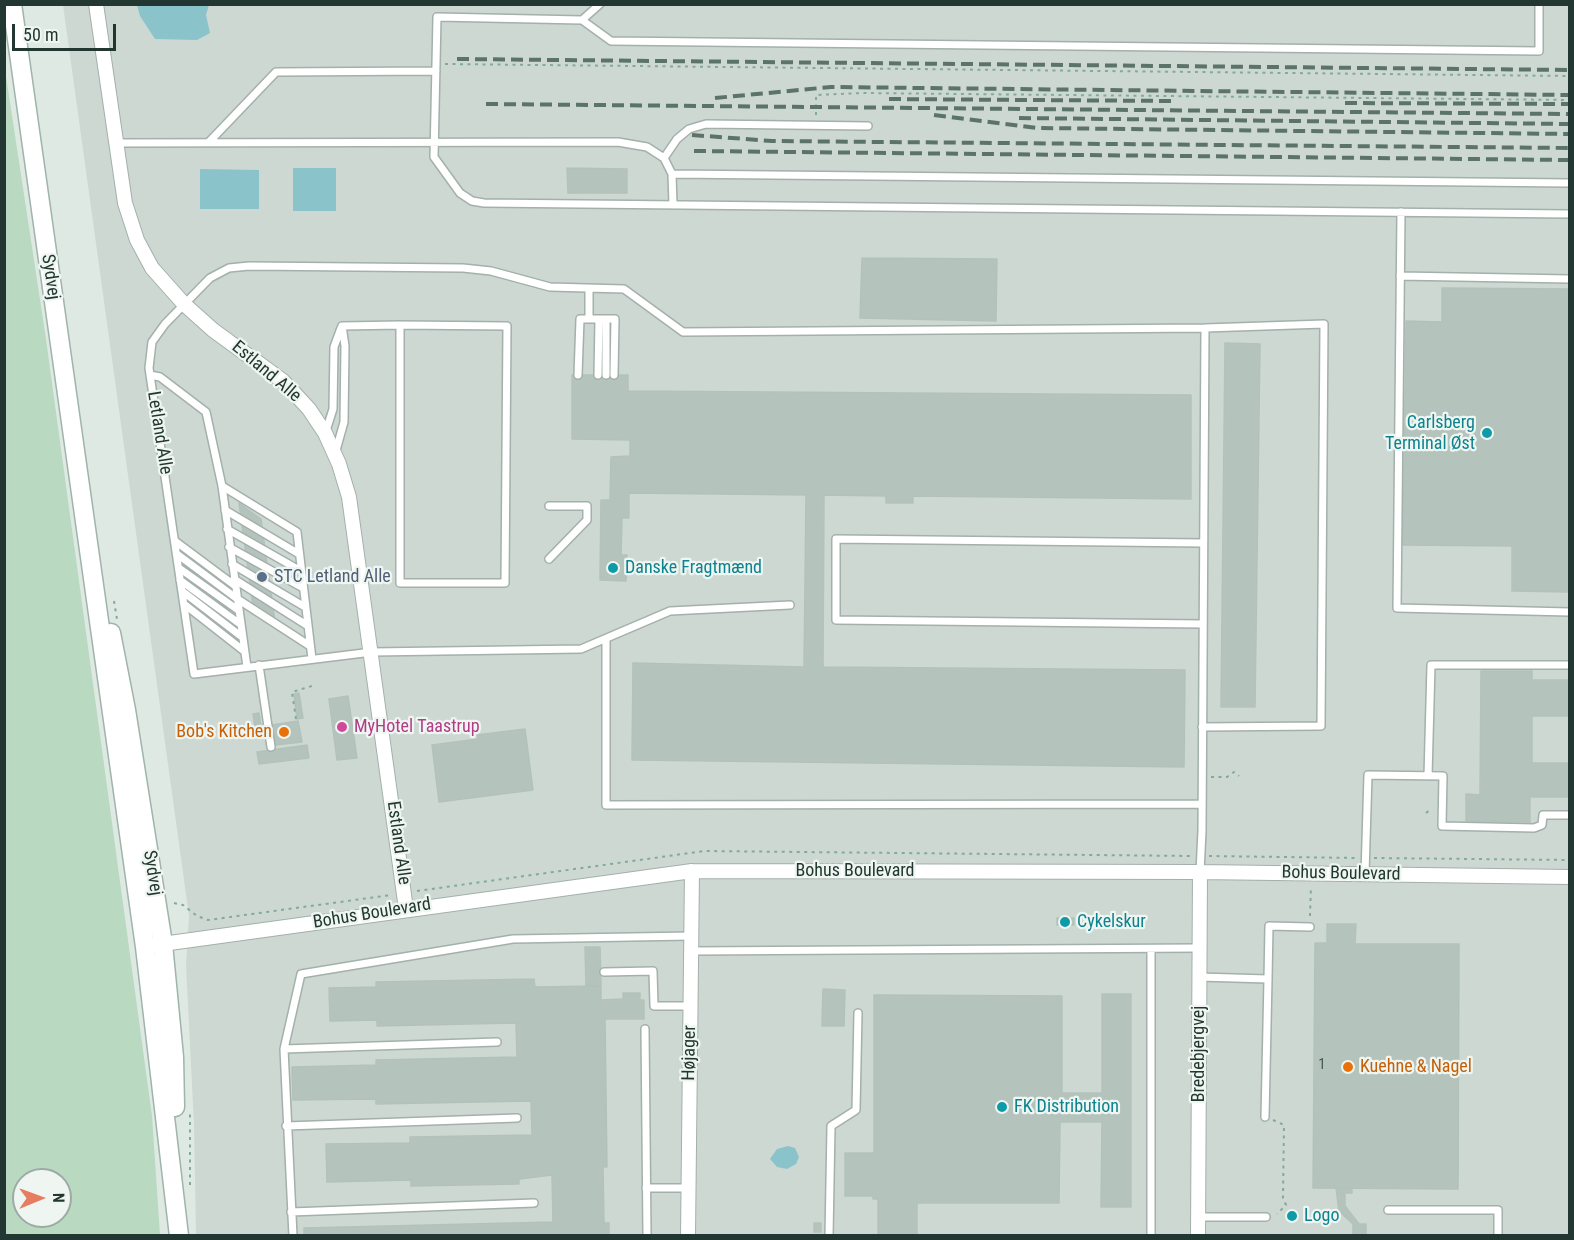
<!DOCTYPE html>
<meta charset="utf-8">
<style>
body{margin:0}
#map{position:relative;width:1574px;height:1240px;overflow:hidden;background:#dfe9e4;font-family:"Roboto Condensed",sans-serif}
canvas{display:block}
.frame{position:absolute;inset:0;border:6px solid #223731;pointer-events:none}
.north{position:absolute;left:12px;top:1168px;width:60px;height:60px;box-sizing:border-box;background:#eff6f2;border:2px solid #9daaa5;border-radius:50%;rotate:89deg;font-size:16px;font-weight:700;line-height:24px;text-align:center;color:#223731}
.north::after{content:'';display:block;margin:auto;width:21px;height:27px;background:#e67c60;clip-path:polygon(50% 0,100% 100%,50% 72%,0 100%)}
.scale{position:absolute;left:12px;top:24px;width:104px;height:27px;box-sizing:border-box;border:3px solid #223731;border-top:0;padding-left:8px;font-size:18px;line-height:21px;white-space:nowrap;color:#223731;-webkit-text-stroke:4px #eff6f2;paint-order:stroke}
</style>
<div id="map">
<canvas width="1574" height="1240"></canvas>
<div class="frame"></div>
<div class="north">N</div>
<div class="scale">50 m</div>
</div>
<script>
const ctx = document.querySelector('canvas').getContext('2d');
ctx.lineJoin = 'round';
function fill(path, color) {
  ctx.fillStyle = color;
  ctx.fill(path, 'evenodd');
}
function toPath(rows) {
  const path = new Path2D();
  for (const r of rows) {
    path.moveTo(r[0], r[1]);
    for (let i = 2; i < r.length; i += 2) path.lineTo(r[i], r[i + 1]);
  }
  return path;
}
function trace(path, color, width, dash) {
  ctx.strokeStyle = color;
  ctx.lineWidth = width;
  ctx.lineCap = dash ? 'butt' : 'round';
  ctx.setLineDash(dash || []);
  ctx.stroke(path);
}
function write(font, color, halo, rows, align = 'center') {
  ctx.font = font + ' "Roboto Condensed",sans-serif';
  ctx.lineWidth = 4.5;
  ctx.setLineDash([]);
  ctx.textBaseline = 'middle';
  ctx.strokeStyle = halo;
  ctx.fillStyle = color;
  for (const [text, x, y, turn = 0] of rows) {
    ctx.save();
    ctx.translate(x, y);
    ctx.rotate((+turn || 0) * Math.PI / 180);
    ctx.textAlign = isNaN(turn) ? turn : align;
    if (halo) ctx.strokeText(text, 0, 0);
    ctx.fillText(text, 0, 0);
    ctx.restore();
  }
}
fill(toPath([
 [63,5,1569,5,1569,1235,196,1235,194,1125,186,965,189,916]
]), '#cdd8d3');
fill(toPath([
 [4,63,46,339,152,1116,160,1235,5,1235],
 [24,1180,60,1180,60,1216,24,1216]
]), '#b9d9c1');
fill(toPath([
 [137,5,209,5,206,15,210,33,197,40,155,39,140,16],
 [293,168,336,168,336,211,293,211],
 [200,169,259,170,259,209,200,209],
 [788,1146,795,1148,799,1157,796,1164,787,1169,777,1167,770,1159,777,1149]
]), '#8bc3ca');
const building = toPath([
 [567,168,627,169,627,193,568,193,567,168],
 [862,258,997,259,996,321,860,318,862,258],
 [1442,288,1570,289,1570,592,1512,591,1512,546,1403,545,1406,321,1442,322,1442,288],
 [1225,343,1260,344,1255,707,1221,707,1225,343],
 [572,375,628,375,628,391,1191,395,1191,499,913,496,913,503,886,503,886,496,824,495,823,667,1185,670,1184,767,632,760,633,663,804,667,806,495,629,493,629,518,622,518,621,555,627,555,626,581,600,580,601,500,610,500,611,457,630,456,630,440,572,439,572,375],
 [239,503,261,519,275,622,253,606,239,503],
 [1481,671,1532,671,1532,680,1570,680,1570,716,1532,716,1532,763,1570,763,1570,797,1530,797,1530,822,1466,821,1466,794,1480,795,1481,671],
 [299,693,303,718,297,719,294,694,299,693],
 [348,696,357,758,337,760,329,699,348,696],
 [259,713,262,733,256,734,253,714,259,713],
 [298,721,302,742,275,745,272,725,298,721],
 [525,729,533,790,439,802,432,745,478,739,477,735,525,729],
 [307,745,309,758,259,764,257,752,307,745],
 [1057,918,1074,918,1074,925,1057,925,1057,918],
 [1327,924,1356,924,1355,944,1459,944,1458,1189,1313,1188,1315,943,1327,943,1327,924],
 [585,947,600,947,601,985,586,985,585,947],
 [534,979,535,987,601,986,601,1000,623,999,623,993,640,993,640,1000,644,1000,644,1019,605,1019,607,1167,603,1167,604,1223,609,1223,609,1236,304,1236,304,1228,553,1222,552,1175,519,1179,519,1184,411,1186,411,1180,327,1182,326,1144,410,1143,410,1137,532,1135,531,1101,376,1104,376,1099,293,1100,292,1067,376,1065,376,1060,517,1057,516,1023,377,1026,377,1020,330,1021,329,988,376,987,376,982,534,979],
 [823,989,845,990,844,1026,822,1026,823,989],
 [1102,994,1131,994,1131,1207,1101,1207,1102,1122,1060,1122,1059,1203,917,1203,917,1236,878,1236,878,1199,873,1199,873,1196,845,1196,845,1153,874,1153,874,995,1062,996,1062,1093,1102,1093,1102,994],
 [1336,1188,1352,1188,1352,1193,1345,1193,1345,1206,1359,1224,1366,1224,1366,1236,1353,1236,1353,1224,1339,1211,1336,1188],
 [814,1223,821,1223,821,1232,814,1232,814,1223]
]);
fill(building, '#b5c3bd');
trace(building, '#b2c2bb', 1.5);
const lane = toPath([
 [1539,4,1539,51,611,41,582,20,437,17,434,157,460,193,472,201,484,203,1570,214],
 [582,20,600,4],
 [209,142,276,72,436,71],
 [115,143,618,142,647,147,664,158,672,174,673,205],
 [664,158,677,139,689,129,706,124,868,126],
 [672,174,1570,183],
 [1401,212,1397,608,1570,612],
 [1400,276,1570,279],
 [589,289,589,319],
 [606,319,606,375],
 [342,326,400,325,507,326,505,583,400,583,400,325],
 [150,375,160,377,206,412,222,486,247,667],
 [578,375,580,319,615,319,614,375],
 [598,375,599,319],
 [326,431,333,409,334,347,341,328],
 [335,454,344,422,345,346,342,326],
 [222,486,297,532,312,659],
 [549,506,587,506,587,520,549,559],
 [225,510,299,554],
 [227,529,301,571],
 [175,541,234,585],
 [1203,543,836,539,836,620,1203,624],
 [229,547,303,588],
 [177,554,236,598,310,646],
 [232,564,305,607],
 [179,568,238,610],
 [234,579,308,626],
 [180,580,240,624],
 [182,591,242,637],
 [184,604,244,651],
 [790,605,670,611,581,649,372,652,194,674,149,368,152,342,165,324,210,278,229,268,249,266,463,268,491,271,550,287,624,289,683,332,1205,328,1202,831,1200,872],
 [606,639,606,805,1202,804],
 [259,665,271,747],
 [1202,727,1321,726,1324,324,1205,328],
 [1428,776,1431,665,1570,665],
 [1365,874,1368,775,1443,776,1442,826,1534,828,1542,825,1543,815,1570,815],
 [1151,949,1151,1236],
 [691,951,1199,948],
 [604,972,653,971,654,1006,691,1006],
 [1199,977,1268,979,1265,1117],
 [1268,979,1269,926,1310,927],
 [645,1029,647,1236],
 [284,1049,497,1042],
 [286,1126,517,1118],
 [646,1188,689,1188],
 [1388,1210,1498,1210,1498,1236],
 [291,1212,534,1203],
 [1199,1217,1266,1217],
 [293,1236,284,1049,301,974,513,939,691,936],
 [829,1236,831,1126,856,1110,858,1013]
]);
const street = toPath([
 [96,4,125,203,137,240,152,268,184,304,213,330,283,381,309,409,325,433,339,464,349,497,406,909],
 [155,945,692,871,1200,872,1570,877],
 [688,1236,692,871],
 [1198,1236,1200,872]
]);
const secondary = toPath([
 [12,4,145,947,179,1236],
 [111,633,126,710,163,944,174,1057,175,1107]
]);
trace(lane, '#a3b0ab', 10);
trace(street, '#a3b0ab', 16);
trace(secondary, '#9fb4ab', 21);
trace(toPath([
 [445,64,1570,76],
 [816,115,816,95,862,93,1570,100],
 [114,601,117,619],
 [296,719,292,692,315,685],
 [1211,777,1227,777,1234,772,1239,776],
 [1426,813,1431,809],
 [1209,856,1357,858],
 [1374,858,1570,860],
 [417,891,704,851,1192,856],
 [174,903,183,905,197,916,208,920,391,895],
 [1310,916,1311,886],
 [1273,1120,1284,1125,1283,1198,1286,1205,1277,1214],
 [190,1185,190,1112]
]), '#82aa9c', 2, [3, 4.5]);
trace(lane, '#fff', 7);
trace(street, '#fff', 14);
trace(secondary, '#fff', 18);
trace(toPath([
 [457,59,1570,70],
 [715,98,831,87,1570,95],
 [889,99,1171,101],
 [1345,103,1570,104],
 [486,104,1570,114],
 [934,115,1038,128,1570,134],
 [1019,118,1570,124],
 [692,135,772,141,1570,148],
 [694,151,1570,160]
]), '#5c736c', 4, [12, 6]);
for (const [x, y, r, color] of [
 [1487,433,6,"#0f9aa8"],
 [613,568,6,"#0f9aa8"],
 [262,577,6,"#5c6f8a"],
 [342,727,6,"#d1479c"],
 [284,732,6,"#e8710a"],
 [1065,922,6,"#0f9aa8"],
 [1348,1067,6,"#e8710a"],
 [1002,1107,6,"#0f9aa8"],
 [1292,1216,6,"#0f9aa8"]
]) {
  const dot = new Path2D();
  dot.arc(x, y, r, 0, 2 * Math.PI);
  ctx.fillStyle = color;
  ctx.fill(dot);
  trace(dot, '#eff6f2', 2);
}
write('15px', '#475a54', null, [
 ["1",1322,1065]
]);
write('18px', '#223731', '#eff6f2', [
 ["Sydvej",50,277,82],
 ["Estland Alle",266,372,40],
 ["Letland Alle",159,433,81],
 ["Estland Alle",398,843,82],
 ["Bohus Boulevard",855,871],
 ["Sydvej",152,873,81],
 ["Bohus Boulevard",1341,874,1],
 ["Bohus Boulevard",372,914,-9],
 ["Højager",690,1053,-89],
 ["Bredebjergvej",1199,1054,-90]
]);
write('18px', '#0d838f', '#eff6f2', [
 ["Carlsberg",1475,423,"right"],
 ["Terminal Øst",1475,444,"right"],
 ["Danske Fragtmænd",625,568],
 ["Cykelskur",1077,922],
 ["FK Distribution",1014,1107],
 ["Logo",1304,1216]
], 'left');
write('18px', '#4e5e75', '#eff6f2', [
 ["STC Letland Alle",274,577]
], 'left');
write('18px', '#b23c85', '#eff6f2', [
 ["MyHotel Taastrup",354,727]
], 'left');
write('18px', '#c56008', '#eff6f2', [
 ["Bob's Kitchen",272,732],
 ["Kuehne & Nagel",1360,1067,"left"]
], 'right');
</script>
